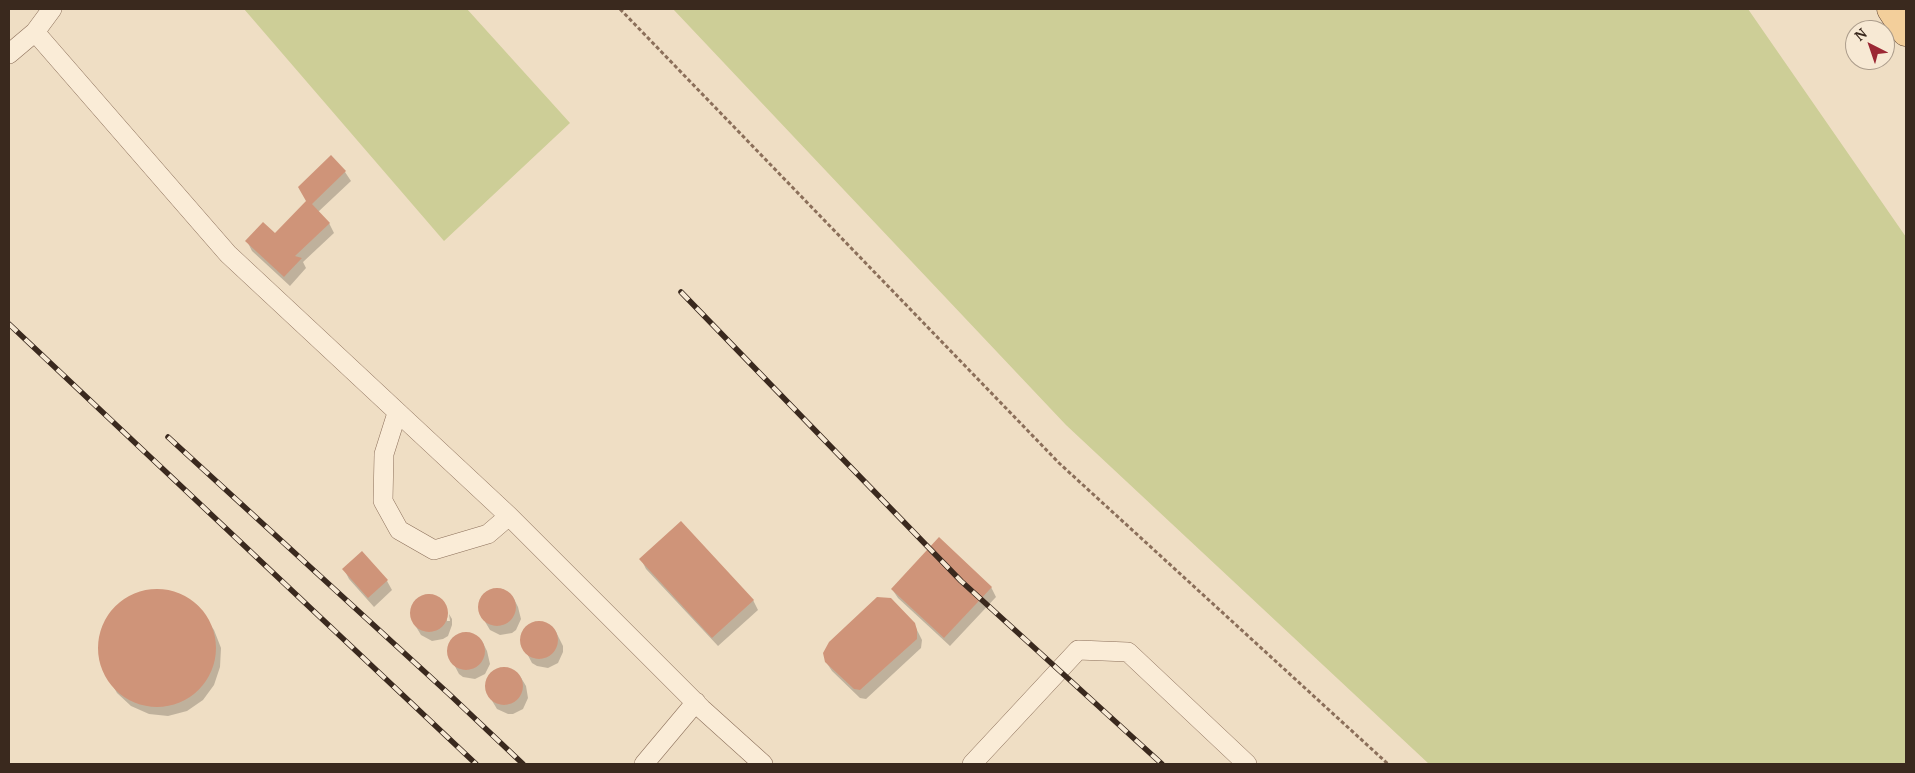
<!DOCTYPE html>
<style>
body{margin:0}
#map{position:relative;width:1915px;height:773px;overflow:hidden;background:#efdec4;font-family:"PT Serif",serif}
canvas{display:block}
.frame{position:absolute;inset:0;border:10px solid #3a291e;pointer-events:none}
.north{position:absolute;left:1845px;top:20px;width:50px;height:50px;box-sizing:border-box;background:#f7e9d4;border:1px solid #ab9c8b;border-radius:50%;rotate:319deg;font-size:14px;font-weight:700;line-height:20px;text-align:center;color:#3a291e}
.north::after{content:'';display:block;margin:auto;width:18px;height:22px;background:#9b2834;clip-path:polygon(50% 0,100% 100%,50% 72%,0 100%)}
</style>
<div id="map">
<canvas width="1915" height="773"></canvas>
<div class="frame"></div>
<div class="north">N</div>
</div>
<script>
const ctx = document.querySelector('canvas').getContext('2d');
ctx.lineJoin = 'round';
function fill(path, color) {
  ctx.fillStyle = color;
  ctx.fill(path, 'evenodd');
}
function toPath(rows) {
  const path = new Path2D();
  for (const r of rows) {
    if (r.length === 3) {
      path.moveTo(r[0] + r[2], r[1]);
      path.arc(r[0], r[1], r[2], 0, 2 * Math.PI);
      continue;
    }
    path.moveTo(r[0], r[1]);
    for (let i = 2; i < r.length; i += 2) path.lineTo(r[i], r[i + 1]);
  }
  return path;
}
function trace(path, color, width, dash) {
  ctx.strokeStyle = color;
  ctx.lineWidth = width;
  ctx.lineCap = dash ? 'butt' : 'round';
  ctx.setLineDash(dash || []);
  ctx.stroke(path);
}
fill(toPath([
 [244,9,467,9,570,123,444,241],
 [673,9,1748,9,1906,237,1906,764,1429,764,1066,425]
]), '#cdce97');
fill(toPath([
 [331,157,345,172,351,181,318,212,329,223,334,233,303,262,306,268,290,286,252,251,247,241,275,235,307,201],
 [362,553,387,581,392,590,374,607,349,579,344,569],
 [641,559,753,600,758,610,718,646,646,569],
 [991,587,996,597,950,646,898,598,892,589],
 [503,589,513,597,518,607,521,619,516,630,512,633,500,635,490,630,481,615,480,603,482,597,491,590],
 [163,590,182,595,197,605,214,630,221,648,220,667,214,685,203,700,187,711,168,716,149,714,131,706,117,693,102,666,99,647,102,627,112,611,127,598,144,591],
 [428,594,440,598,446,608,447,621,450,621,449,614,452,619,452,625,448,636,443,639,432,641,421,635,412,620,411,609,417,599],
 [533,623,545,623,555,630,563,646,563,652,558,663,548,668,537,666,532,663,521,642,524,631],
 [914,624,922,640,921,648,866,699,860,698,832,671,826,662],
 [466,633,472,634,482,641,487,651,490,664,485,674,475,679,463,677,459,674,448,653,451,642,460,635],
 [504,668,510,669,520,676,526,686,528,698,523,709,513,714,508,714,497,709,488,694,487,682,493,672]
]), '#0003');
fill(toPath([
 [331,155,346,171,312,204,330,223,295,256,302,258,284,277,245,241,263,222,275,233,306,201,298,187],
 [681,521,754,600,712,638,639,559],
 [939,537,992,587,944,638,891,589],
 [362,551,388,580,368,598,342,569],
 [497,607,19],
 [157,648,59],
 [429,613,19],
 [877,597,891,598,915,623,917,630,917,639,860,690,854,689,825,662,823,653,829,642],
 [539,640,19],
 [466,651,19],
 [504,686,19]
]), '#cf9479');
const lane = toPath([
 [35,32,228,254,509,516,702,709,763,764],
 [9,54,35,32,52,9],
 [397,413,384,454,383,501,399,530,434,550,488,534,509,516],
 [644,764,696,702],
 [972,764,1078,650,1128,652,1247,764]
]);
const primary = toPath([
 [1891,9,1906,32]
]);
trace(lane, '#8b6f5a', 20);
trace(primary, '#583e2e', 29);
trace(toPath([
 [620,9,1059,463,1388,764]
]), '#8b6f5a', 3, [4, 2.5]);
trace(lane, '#faecd7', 19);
trace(primary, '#f3cf9b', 28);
const rail = toPath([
 [681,292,961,581,1162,764],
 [9,324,476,764],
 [168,437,449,694,523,764]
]);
trace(rail, '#3a291e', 5.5);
trace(rail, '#f7e9d4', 4, [11]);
</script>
